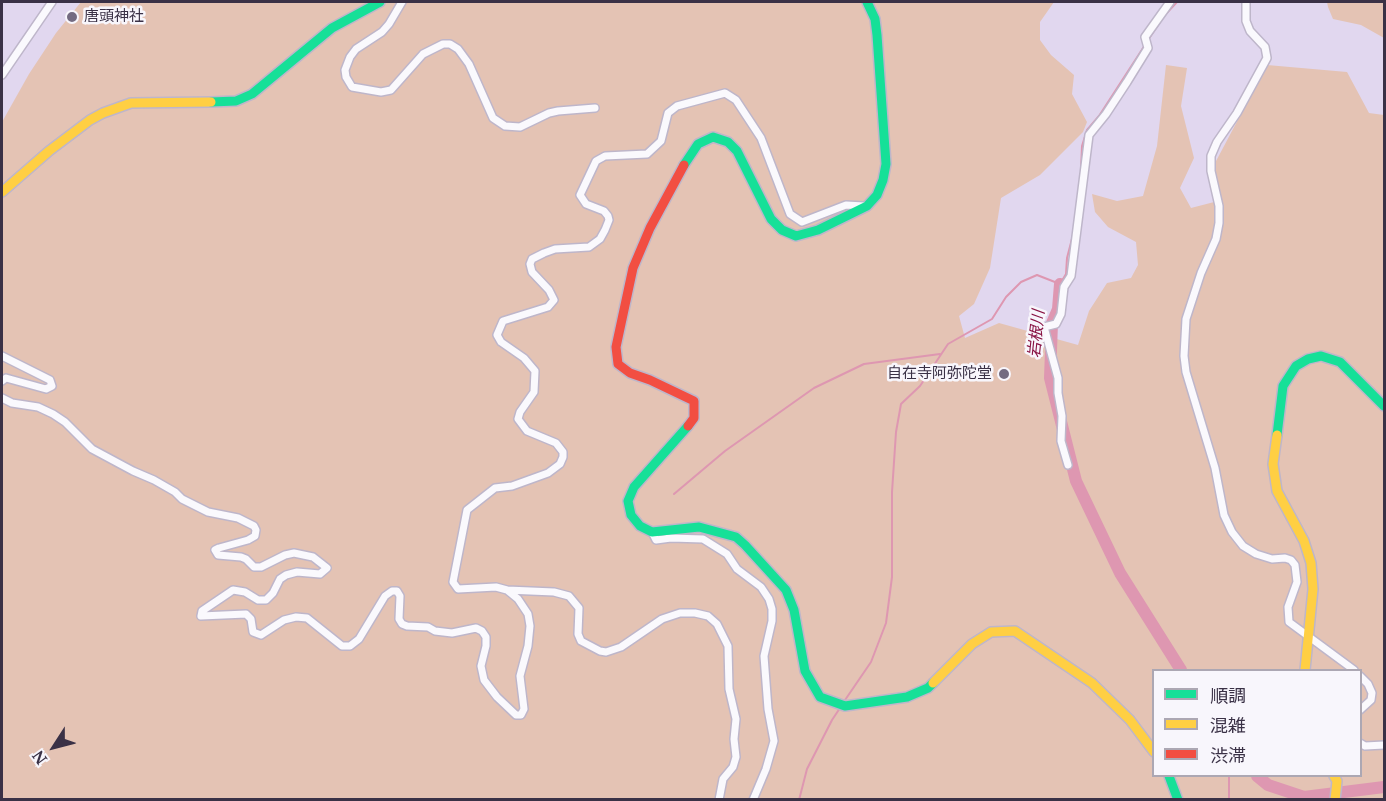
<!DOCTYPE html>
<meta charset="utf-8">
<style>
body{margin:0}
#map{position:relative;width:1386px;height:801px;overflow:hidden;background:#e1d7ef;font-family:"Noto Serif","Noto Sans JP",serif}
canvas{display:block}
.frame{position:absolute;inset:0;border:3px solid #3a3146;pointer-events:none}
.legend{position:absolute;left:1152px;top:669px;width:210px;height:108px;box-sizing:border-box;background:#f8f6fc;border:2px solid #aca7b3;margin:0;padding:8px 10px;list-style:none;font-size:18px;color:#3a3146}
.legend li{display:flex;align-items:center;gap:12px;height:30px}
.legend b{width:30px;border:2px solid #aca7b3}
.north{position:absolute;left:24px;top:717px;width:60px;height:60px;-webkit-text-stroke:4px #f8f6fc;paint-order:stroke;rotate:234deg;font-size:16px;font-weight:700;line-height:24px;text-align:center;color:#3a3146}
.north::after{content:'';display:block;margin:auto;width:21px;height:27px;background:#3a3146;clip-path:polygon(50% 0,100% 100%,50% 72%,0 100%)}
</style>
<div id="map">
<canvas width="1386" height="801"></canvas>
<div class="frame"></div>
<ul class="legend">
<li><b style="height:8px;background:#16e098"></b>順調</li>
<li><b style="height:8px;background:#ffcf43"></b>混雑</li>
<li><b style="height:8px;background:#f24e42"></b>渋滞</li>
</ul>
<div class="north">N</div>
</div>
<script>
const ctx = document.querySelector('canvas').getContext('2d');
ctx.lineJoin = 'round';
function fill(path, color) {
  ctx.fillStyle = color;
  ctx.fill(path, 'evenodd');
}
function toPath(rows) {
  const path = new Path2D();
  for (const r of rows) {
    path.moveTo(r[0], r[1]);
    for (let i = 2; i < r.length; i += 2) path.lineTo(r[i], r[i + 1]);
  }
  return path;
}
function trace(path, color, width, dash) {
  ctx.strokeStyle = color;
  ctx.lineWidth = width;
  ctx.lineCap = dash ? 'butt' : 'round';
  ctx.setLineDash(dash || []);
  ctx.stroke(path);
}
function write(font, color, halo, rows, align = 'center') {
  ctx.font = font + ' "Noto Serif","Noto Sans JP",serif';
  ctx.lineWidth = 5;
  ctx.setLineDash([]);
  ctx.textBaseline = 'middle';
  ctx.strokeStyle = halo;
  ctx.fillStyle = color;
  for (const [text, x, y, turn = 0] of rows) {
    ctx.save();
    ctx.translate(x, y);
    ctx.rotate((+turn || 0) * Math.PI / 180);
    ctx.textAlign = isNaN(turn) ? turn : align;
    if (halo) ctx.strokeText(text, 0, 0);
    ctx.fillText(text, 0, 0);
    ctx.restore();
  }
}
fill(toPath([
 [81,2,1054,2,1040,22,1040,40,1051,55,1074,75,1072,94,1087,122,1083,132,1040,175,1001,198,990,268,974,304,959,316,965,338,999,323,1078,345,1089,311,1107,283,1131,278,1138,265,1136,242,1108,227,1095,212,1092,194,1117,201,1143,196,1157,146,1166,65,1187,68,1181,106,1194,158,1180,188,1191,208,1218,201,1215,163,1267,65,1347,72,1369,113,1384,115,1384,799,2,799,2,122,29,74,56,33],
 [1154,670,1360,670,1360,776,1154,776],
 [1327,2,1384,2,1384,38,1361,25,1333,19,1328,7]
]), '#e4c3b4');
trace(toPath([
 [1163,17,1177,2],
 [1148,40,1160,22],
 [1081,170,1082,146,1087,130,1099,116,1145,45],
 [674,494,725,451,814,388,864,364,940,354],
 [843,703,871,662,886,623,892,577,892,492,896,432,901,404,920,386,948,344,992,319,1006,297,1021,282,1037,275,1060,284,1066,274,1067,258,1073,235],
 [1229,776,1229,800],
 [799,800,807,769,832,720,840,708]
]), '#de97b1', 2);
trace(toPath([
 [1060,284,1058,309,1052,323,1050,378,1076,481,1120,573,1181,670],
 [1257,776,1268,785,1304,797,1384,787]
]), '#de97b1', 12);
const street = toPath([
 [402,2,389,24,382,32,356,49,350,57,345,70,346,77,352,87,381,92,391,90,423,54,443,44,450,44,458,49,469,64,493,118,505,126,520,127,549,113,558,111,595,108],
 [1246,2,1246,21,1250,31,1265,47,1267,58,1237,113,1217,142,1211,156,1211,171,1219,206,1219,223,1216,239,1201,273,1186,319,1184,356,1186,372,1215,468,1224,515,1232,532,1243,546,1256,554,1272,559,1285,558,1291,560,1295,565,1297,582,1288,607,1289,622,1354,670],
 [2,75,52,2],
 [2,356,50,380,52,386,46,389,6,378,2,381],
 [2,398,12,403,38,407,53,414,65,422,92,449,133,471,154,480,175,492,182,499,208,512,238,518,254,526,256,530,255,536,248,540,219,548,215,550,218,555,241,557,246,559,254,567,261,567,285,555,294,553,313,557,327,568,320,574,297,572,286,575,280,579,273,593,266,600,258,600,245,592,233,590,202,611,201,616,246,614,251,619,253,632,261,635,284,620,296,617,307,618,342,646,350,646,359,639,385,596,392,591,397,591,400,596,399,619,402,624,407,626,428,627,435,631,452,633,476,628,482,631,486,637,486,646,481,666,484,680,497,697,516,715,521,715,524,709,520,676,528,646,530,626,528,614,518,599,507,590],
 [1068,465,1061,441,1062,416,1058,393,1058,378,1044,327,1056,324,1061,314,1064,287,1071,276,1089,135,1106,114,1127,82,1148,48,1145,37,1170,2],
 [652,532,656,540,671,538,703,539,727,554,737,569,761,587,769,599,772,609,772,621,764,656,768,709,774,741,766,769,753,800],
 [1360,676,1368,684,1372,693,1371,700,1360,710],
 [1360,743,1365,746,1384,745],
 [719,800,723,779,733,767,736,757,734,739,736,719,729,689,728,646,717,624,708,616,695,613,680,613,662,619,621,647,606,652,600,651,581,641,578,634,579,608,569,596,554,592,507,590,496,587,458,589,453,582,467,510,495,488,512,486,548,473,560,464,563,457,563,452,556,443,527,431,518,419,520,412,534,392,535,371,524,358,501,342,497,335,503,321,548,307,554,300,549,290,532,272,530,264,532,259,544,253,555,249,589,247,600,239,605,230,609,220,608,216,604,211,586,204,580,195,596,161,605,156,647,154,661,141,668,113,677,106,725,93,736,100,761,138,790,214,802,222,846,205,864,206]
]);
const fast = toPath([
 [211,102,236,101,252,94,332,28,380,2],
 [684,165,698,144,713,137,728,142,737,151,771,219,782,230,796,236,818,230,867,206,877,195,883,180,886,164,877,35,875,19,867,2],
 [688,426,634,487,628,501,631,515,640,526,652,532,699,527,736,537,745,545,786,590,794,610,805,671,820,697,845,706,907,697,928,688,933,683],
 [1277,435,1283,386,1296,366,1308,359,1321,356,1340,362,1384,406],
 [1169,776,1178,800]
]);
const slow = toPath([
 [2,192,49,151,90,120,103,113,131,103,211,102],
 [1277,435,1273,464,1277,491,1304,541,1311,563,1313,589,1305,670],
 [933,683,972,644,991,632,1015,631,1092,683,1130,720,1154,752],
 [1334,776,1337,781,1335,800]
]);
const jam = toPath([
 [684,165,650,228,633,268,616,347,618,364,630,373,650,380,694,401,694,418,688,426]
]);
trace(street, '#beb6ca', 10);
trace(fast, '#beb6ca', 12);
trace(slow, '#beb6ca', 12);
trace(jam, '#beb6ca', 12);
trace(street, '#faf9fd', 7);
trace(fast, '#16e098', 9);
trace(slow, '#ffcf43', 9);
trace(jam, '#f24e42', 9);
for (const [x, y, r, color] of [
 [72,17,6,"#746b81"],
 [1004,374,6,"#746b81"]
]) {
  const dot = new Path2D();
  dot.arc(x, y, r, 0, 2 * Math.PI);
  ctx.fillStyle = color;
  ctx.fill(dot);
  trace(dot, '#f8f6fc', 2);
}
write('15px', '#3a3146', '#f8f6fc', [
 ["唐頭神社",84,17],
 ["自在寺阿弥陀堂",992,374,"right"]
], 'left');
write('italic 16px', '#881343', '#f8f6fc', [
 ["岩根川",1037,334,-84]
]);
</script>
